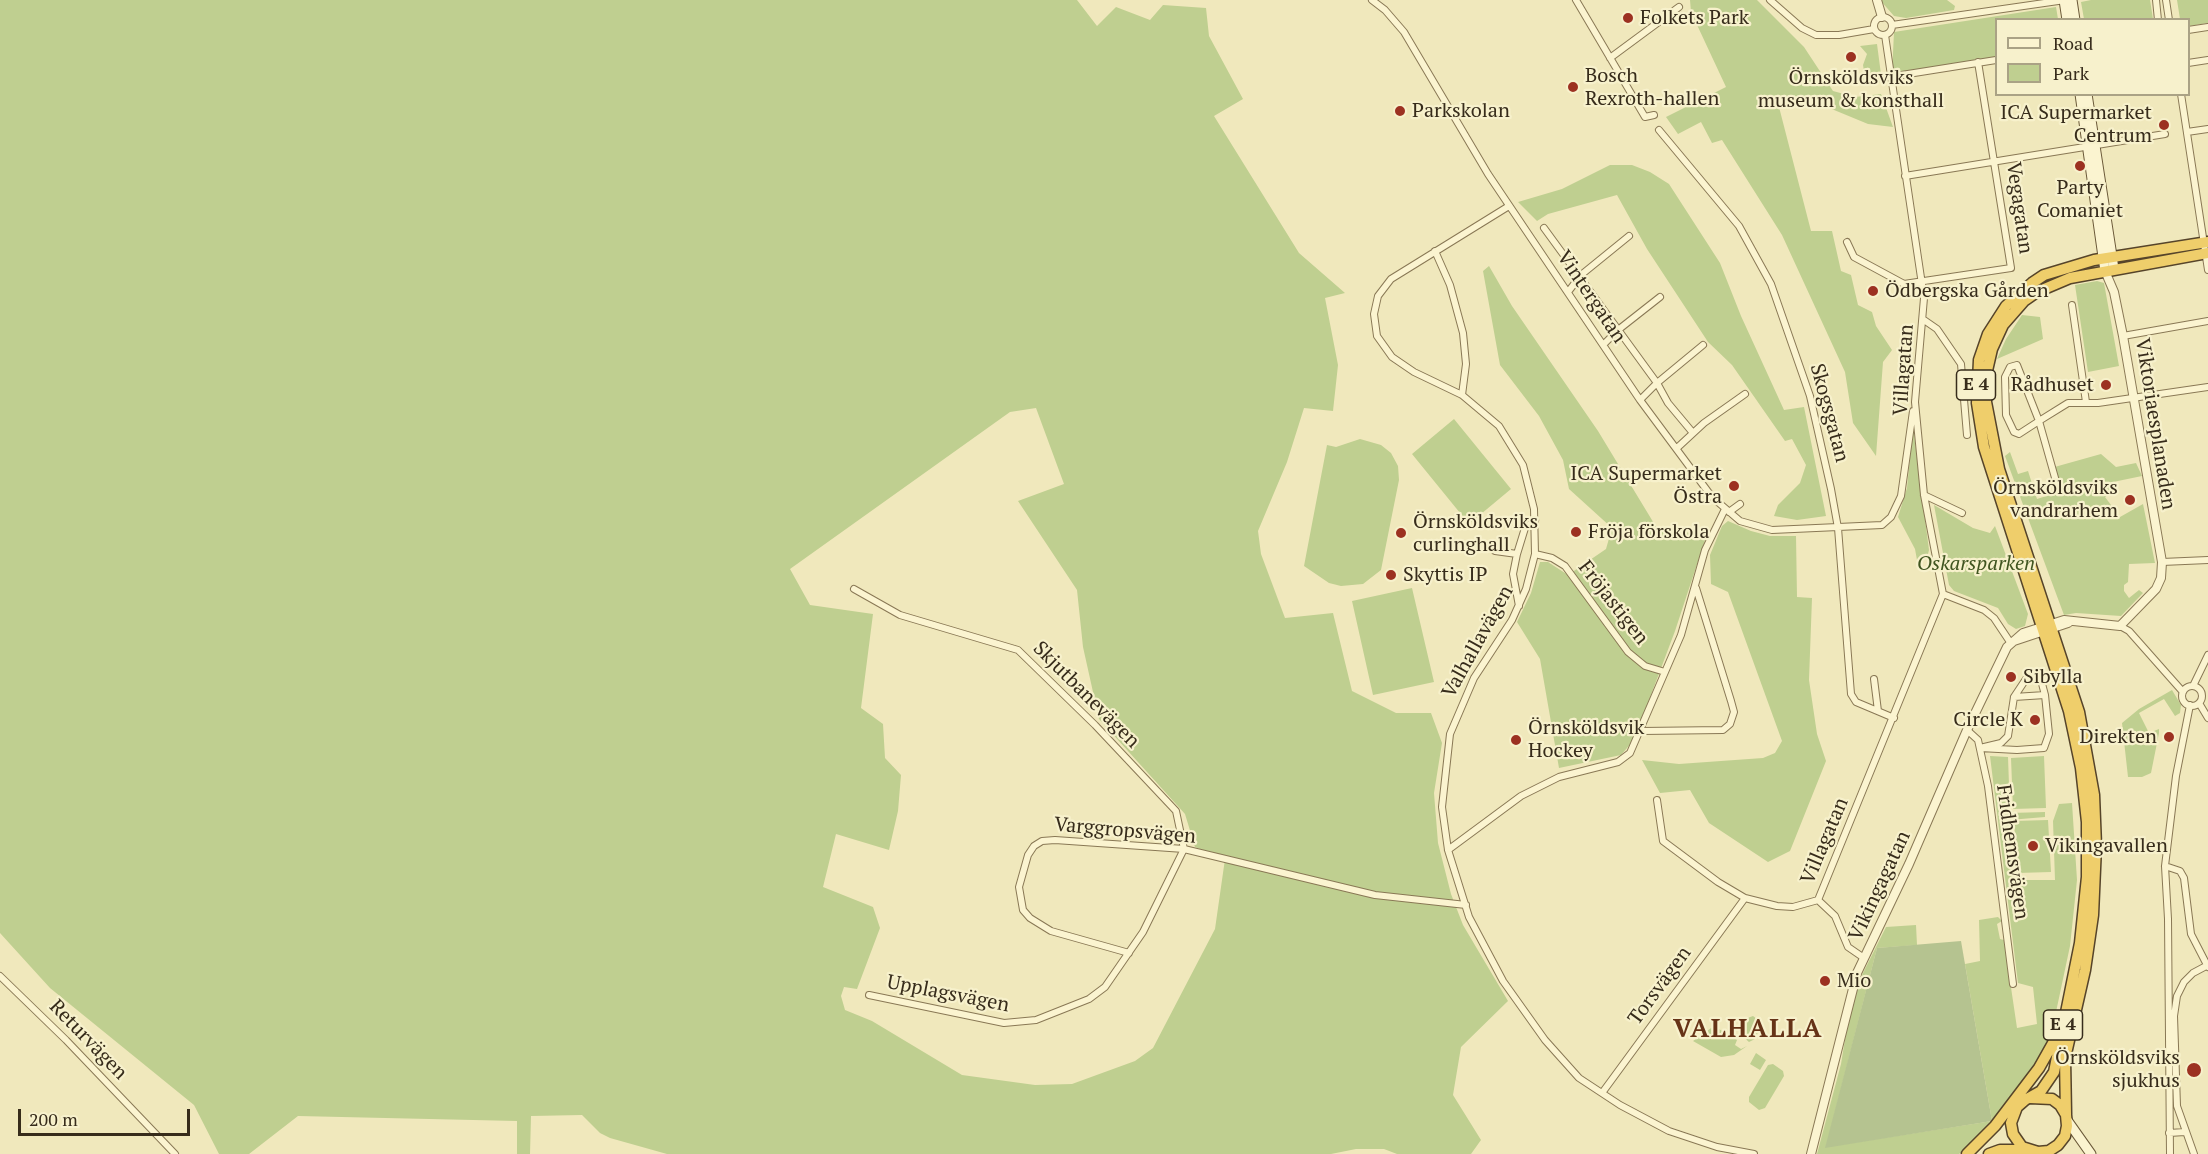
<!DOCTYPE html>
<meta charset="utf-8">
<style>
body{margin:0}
#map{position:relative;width:2208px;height:1154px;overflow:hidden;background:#f0e8bc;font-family:"PT Serif",serif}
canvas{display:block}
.legend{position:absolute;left:1995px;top:18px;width:195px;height:78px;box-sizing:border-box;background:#f7f1cc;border:2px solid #aaa285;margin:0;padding:8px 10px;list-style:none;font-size:18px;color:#372c1b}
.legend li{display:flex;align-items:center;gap:12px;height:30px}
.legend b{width:30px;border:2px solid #aaa285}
.scale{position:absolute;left:18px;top:1109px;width:172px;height:27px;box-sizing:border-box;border:3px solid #372c1b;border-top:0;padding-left:8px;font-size:18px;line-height:21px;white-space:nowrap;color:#372c1b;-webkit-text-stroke:4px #f7f1cc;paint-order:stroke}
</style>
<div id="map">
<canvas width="2208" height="1154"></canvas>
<ul class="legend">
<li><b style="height:8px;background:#fbf4d0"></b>Road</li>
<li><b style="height:16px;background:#bfcf90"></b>Park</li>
</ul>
<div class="scale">200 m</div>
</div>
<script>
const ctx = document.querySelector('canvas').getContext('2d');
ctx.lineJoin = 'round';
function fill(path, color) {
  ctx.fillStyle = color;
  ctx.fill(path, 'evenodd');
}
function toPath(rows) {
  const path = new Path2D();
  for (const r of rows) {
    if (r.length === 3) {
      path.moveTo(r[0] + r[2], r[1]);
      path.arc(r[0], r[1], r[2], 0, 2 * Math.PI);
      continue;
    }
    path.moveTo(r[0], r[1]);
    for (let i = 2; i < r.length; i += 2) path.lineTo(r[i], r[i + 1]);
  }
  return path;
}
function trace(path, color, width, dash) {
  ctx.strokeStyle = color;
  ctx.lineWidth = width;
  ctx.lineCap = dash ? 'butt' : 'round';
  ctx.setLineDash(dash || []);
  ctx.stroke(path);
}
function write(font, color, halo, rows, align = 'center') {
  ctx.font = font + ' "PT Serif",serif';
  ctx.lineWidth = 4.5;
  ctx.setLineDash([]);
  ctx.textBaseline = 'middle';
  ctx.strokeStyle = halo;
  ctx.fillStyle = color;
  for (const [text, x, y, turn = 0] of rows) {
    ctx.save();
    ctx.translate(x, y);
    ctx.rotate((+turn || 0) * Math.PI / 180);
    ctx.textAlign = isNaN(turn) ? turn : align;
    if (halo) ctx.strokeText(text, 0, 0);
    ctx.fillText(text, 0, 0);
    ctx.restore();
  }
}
fill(toPath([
 [0,0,1077,0,1097,26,1116,7,1150,20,1163,5,1206,8,1209,36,1243,99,1214,116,1299,253,1345,293,1325,298,1338,365,1333,411,1304,408,1287,462,1258,531,1261,554,1285,618,1333,613,1352,691,1396,713,1431,713,1442,743,1434,793,1438,843,1451,894,1463,925,1508,1001,1461,1047,1453,1095,1481,1140,1471,1154,1397,1154,1384,1149,1356,1149,1331,1154,667,1154,610,1138,600,1133,582,1115,531,1116,530,1154,517,1154,517,1121,298,1116,249,1154,219,1154,194,1105,50,988,0,933],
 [1036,408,1064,484,1018,501,1077,590,1083,647,1099,719,1185,814,1195,847,1225,859,1215,929,1153,1048,1135,1061,1072,1084,1035,1085,962,1075,872,1021,845,1010,841,996,844,987,857,989,880,928,873,907,823,887,836,834,889,850,898,811,901,775,885,758,883,724,861,708,873,614,810,605,790,569,1010,412],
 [1690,0,1757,0,1804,47,1833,91,1855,97,1881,94,1893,127,1868,124,1822,105,1779,107,1811,231,1832,231,1841,271,1851,275,1858,305,1872,312,1876,326,1892,350,1883,362,1876,456,1853,423,1845,372,1782,235,1722,140,1712,143,1701,122,1678,134,1666,117,1726,87,1691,12],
 [1880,0,1947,0,1955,6,1954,10,1906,18,1894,16],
 [2091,0,2150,0,2153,19,2084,19,2081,2],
 [2177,0,2208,0,2208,23,2189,26,2188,20,2180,19],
 [2056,7,2058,19,1996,20,1996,57,1892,74,1894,32],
 [1877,44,1882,82,1862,85,1861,80,1865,77,1863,65,1867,54,1860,46],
 [1610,165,1632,165,1650,172,1669,184,1720,263,1741,316,1784,410,1804,407,1826,516,1797,520,1774,516,1778,505,1800,483,1806,465,1792,439,1785,441,1732,365,1708,342,1647,249,1617,195,1548,214,1537,221,1518,202,1562,189],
 [1489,266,1512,306,1598,431,1658,530,1707,534,1675,631,1634,740,1621,755,1559,768,1540,659,1517,622,1531,593,1540,562,1548,562,1568,575,1606,549,1612,528,1569,489,1563,460,1539,416,1500,365,1483,271],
 [2097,281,2104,283,2119,366,2088,372,2075,285],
 [2022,315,2040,317,2043,339,1997,359,2006,339],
 [1454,419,1511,489,1469,524,1412,454],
 [1913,427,1929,550,1927,558,1917,560,1915,549,1898,517,1907,488],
 [1360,439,1381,445,1391,453,1398,466,1399,480,1381,570,1363,584,1341,586,1329,583,1304,566,1327,445,1336,447],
 [2010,452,2018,474,2028,471,2037,499,2059,492,2051,468,2101,454,2116,467,2136,463,2142,476,2113,482,2113,492,2105,497,2120,517,2143,504,2155,563,2129,564,2128,582,2124,585,2124,591,2129,598,2139,590,2143,593,2121,616,2076,613,2064,615,2012,475,2005,456],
 [1934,505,1973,528,1990,533,1995,526,2028,614,2025,626,2016,629,2008,624,1998,608,1954,591,1949,585],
 [1728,521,1751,531,1770,536,1796,536,1797,597,1812,598,1809,680,1817,734,1826,761,1790,851,1768,862,1709,823,1690,790,1660,793,1642,760,1679,764,1763,758,1775,753,1782,741,1728,592,1711,584,1710,555,1722,526],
 [1412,588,1434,682,1373,695,1352,601],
 [2172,690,2181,705,2180,713,2175,716,2164,699,2139,713,2149,733,2159,729,2159,733,2151,773,2142,777,2128,777,2122,723,2139,709],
 [1990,756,2008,757,2010,813,2045,812,2045,817,2009,820,2013,880,2055,880,2053,821,2059,804,2072,803,2077,880,2070,946,2049,1045,2013,1108,1959,1154,1817,1154,1841,1064,1849,1015,1862,975,1886,927,1916,925,1917,945,1877,948,1826,1147,1992,1121,1965,964,1980,961,1979,920,1998,917,2002,921,1997,924,2000,939,2004,940,2017,1028,2037,1024,2033,987,2018,983],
 [2044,756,2046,808,2013,809,2011,758],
 [2048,820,2051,872,2017,873,2014,821],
 [1753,1016,1761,1022,1761,1026,1755,1039,1749,1042,1739,1033,1745,1019],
 [1714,1026,1737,1040,1735,1045,1741,1049,1747,1046,1734,1055,1721,1057,1693,1041],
 [1756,1053,1766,1060,1760,1070,1750,1064],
 [1773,1064,1783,1071,1784,1076,1765,1108,1759,1110,1749,1102,1749,1097,1768,1065]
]), '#bfcf90');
fill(toPath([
 [1961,941,1992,1121,1825,1148,1877,948]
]), '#b5c390');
const minor = toPath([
 [1372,0,1385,10,1404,32,1488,174,1640,400,1712,497,1740,521,1772,530,1882,525,1891,517,1901,496,1913,411],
 [1576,0,1645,117,1654,115],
 [1770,0,1802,28,1816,35,1839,35,1874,29],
 [2156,0,2158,20],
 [2166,0,2169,20],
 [1883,26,9],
 [1892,25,2065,0],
 [2188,30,2208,27],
 [1610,58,1679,7],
 [2188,63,2208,60],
 [1889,77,1996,60],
 [2181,94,2208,270],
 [1659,130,1739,226,1771,284,1810,396,1831,489,1838,528,1851,694,1856,702,1894,718],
 [2187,132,2208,129],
 [1905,176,2165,134],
 [1509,206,1391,279,1378,296,1374,314,1377,336,1392,357,1414,372,1462,395,1499,426,1523,465,1534,509,1535,554,1526,589,1512,620,1474,678,1450,734,1442,807,1448,850,1469,917,1503,981,1545,1040,1579,1078,1620,1105,1669,1131,1717,1147,1754,1154],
 [1544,228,1657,383,1640,400],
 [1847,242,1854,257,1904,284,2011,268,1978,62],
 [1435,251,1450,285,1463,333,1466,364,1462,395],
 [1568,292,1581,275,1629,236],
 [2072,305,2086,402],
 [1924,320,1937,329,1961,364,1967,435],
 [2123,336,2208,321],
 [1604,344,1618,330,1660,297],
 [1693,433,1668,403,1657,383,1703,345],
 [1677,448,1704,423,1745,394],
 [2059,492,2039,421,2017,365,2010,367,2005,377,2006,415,2014,432,2019,434,2039,421,2068,403,2098,403,2208,387],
 [1924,495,1962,513],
 [1729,512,1740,504],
 [1495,551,1517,554],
 [1535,554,1552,558,1565,566,1628,652,1645,666,1665,672],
 [2162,562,2208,560],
 [854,589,900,615,1018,650,1095,725,1176,811,1184,849],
 [1943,594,1984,610,1994,618,2010,642],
 [1519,606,1513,574,1517,554,1525,528,1535,520],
 [2120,626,2129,631,2183,692],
 [1874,679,1878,711],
 [2193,686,2208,655],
 [2192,696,10],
 [2045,695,2049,734,2044,748,2017,750,1980,748,2001,743,2008,736,2014,697,2045,695],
 [2014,697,2026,679,2038,677,2041,680,2045,695],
 [2199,703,2208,718],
 [1967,730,1978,740,1988,786,2013,984],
 [1642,731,1723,730,1730,724,1734,712,1731,701,1696,588],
 [1657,800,1663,841,1718,882,1745,898,1777,906,1793,907,1818,900,1943,594,1924,495,1915,402,1924,298,1885,35],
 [1448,850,1521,796,1559,777,1618,762,1630,753,1681,635,1705,550,1725,509],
 [2165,866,2180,871,2184,878,2191,934,2208,967],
 [1818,900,1835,916,1848,947,1864,958],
 [1129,953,1051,931,1030,918,1023,910,1019,887,1028,855,1034,846,1042,841,1055,840,1184,849,1375,895,1466,905],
 [0,976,66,1040,175,1154],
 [869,995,1004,1023,1036,1020,1089,999,1105,987,1143,932,1184,849],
 [1602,1093,1745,898],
 [2169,1133,2185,1132],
 [2170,1154,2168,919,2165,866,2176,776,2190,705],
 [2194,1154,2177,1106,2174,1016,2177,996,2184,982,2193,973,2208,965]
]);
const tertiary = toPath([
 [1877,0,1882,17],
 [2014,641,2068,623],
 [1811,1154,1857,973,1909,864,1967,730,2007,647,2023,633,2064,620,2120,626,2156,589,2161,578,2162,562,2123,336,2114,292,2105,271]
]);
const secondary = toPath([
 [2064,0,2067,20],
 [2072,0,2075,20],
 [2080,94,2105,271],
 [2087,94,2114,269],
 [2067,1120,2091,1154]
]);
const trunk = toPath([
 [2030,1098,2052,1099,2060,1105,2066,1115,2067,1126,2065,1136,2058,1145,2049,1151,2038,1152,2022,1147,2013,1134,2011,1123,2017,1107,2025,1100,2041,1091,2054,1072,2080,943,2087,877,2087,822,2081,768,2069,711,1984,447,1977,403,1979,360,1988,334,2006,306,2032,283,2044,275,2094,260,2208,242],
 [2066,1114,2065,1058,2085,970,2093,915,2096,846,2094,795,2079,712,1999,469,1986,402,1986,375,1992,349,2003,325,2024,301,2037,292,2070,278,2208,253],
 [1967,1154,1995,1126,2039,1068,2057,1036],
 [1989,1154,2000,1150,2027,1150]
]);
trace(minor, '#897855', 8);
trace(tertiary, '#897855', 10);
trace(secondary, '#6a5838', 11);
trace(trunk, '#56442a', 13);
trace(minor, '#fbf4d0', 6);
trace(tertiary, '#fbf4d0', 8);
trace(secondary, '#fbf4d0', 9);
trace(trunk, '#efce6b', 10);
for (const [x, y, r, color] of [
 [1628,18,6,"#9c3121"],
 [1851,57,6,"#9c3121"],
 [1573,87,6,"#9c3121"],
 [1400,111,6,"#9c3121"],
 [2164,125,6,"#9c3121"],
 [2080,166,6,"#9c3121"],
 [1873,291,6,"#9c3121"],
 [2106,385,6,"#9c3121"],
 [1734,486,6,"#9c3121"],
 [2130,500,6,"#9c3121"],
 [1576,532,6,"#9c3121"],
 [1401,533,6,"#9c3121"],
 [1391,575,6,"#9c3121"],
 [2011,677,6,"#9c3121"],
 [2035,720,6,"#9c3121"],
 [2169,737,6,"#9c3121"],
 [1516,740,6,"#9c3121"],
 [2033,846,6,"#9c3121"],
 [1825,981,6,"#9c3121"],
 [2194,1070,8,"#9c3121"]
]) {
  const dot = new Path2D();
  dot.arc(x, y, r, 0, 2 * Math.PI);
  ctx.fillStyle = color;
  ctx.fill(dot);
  trace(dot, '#f7f1cc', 2);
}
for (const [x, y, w] of [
 [1976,385,39],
 [2063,1025,39]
]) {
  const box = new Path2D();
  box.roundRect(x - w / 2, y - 15, w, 30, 4.5);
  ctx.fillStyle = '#f7f1cc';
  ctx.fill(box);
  trace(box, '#372c1b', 1.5);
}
write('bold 18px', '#372c1b', null, [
 ["E 4",1976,385],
 ["E 4",2063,1025]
]);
write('20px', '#372c1b', '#f7f1cc', [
 ["Folkets Park",1640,18],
 ["Bosch",1585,76],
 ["Rexroth-hallen",1585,99],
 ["Örnsköldsviks",1851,78,"center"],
 ["museum & konsthall",1851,101,"center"],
 ["Parkskolan",1412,111],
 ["ICA Supermarket",2152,113,"right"],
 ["Centrum",2152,136,"right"],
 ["Party",2080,188,"center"],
 ["Comaniet",2080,211,"center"],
 ["Ödbergska Gården",1885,291],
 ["Rådhuset",2094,385,"right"],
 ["ICA Supermarket",1722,474,"right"],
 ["Östra",1722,497,"right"],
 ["Örnsköldsviks",2118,488,"right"],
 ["vandrarhem",2118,511,"right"],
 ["Örnsköldsviks",1413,522],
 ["curlinghall",1413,545],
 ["Fröja förskola",1588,532],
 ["Skyttis IP",1403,575],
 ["Sibylla",2023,677],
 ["Circle K",2023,720,"right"],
 ["Örnsköldsvik",1528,728],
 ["Hockey",1528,751],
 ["Direkten",2157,737,"right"],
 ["Vikingavallen",2045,846],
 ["Mio",1837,981],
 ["Örnsköldsviks",2180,1058,"right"],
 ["sjukhus",2180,1081,"right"]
], 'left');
write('20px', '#372c1b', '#f7f1cc', [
 ["Vegagatan",2019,208,82],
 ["Vintergatan",1591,297,56],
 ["Villagatan",1904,370,-86],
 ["Skogsgatan",1829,413,75],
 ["Viktoriaesplanaden",2155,424,81],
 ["Fröjastigen",1613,603,52],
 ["Valhallavägen",1478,642,-61],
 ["Skjutbanevägen",1086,695,45],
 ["Varggropsvägen",1125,831,5],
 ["Villagatan",1825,841,-67],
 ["Fridhemsvägen",2012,852,82],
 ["Vikingagatan",1880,886,-65],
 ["Torsvägen",1660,986,-54],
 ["Upplagsvägen",948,994,11],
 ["Returvägen",88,1040,46]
]);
write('italic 20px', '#405520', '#f7f1cc', [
 ["Oskarsparken",1976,564]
]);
ctx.letterSpacing = '1.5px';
write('bold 26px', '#663317', '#f7f1cc', [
 ["VALHALLA",1748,1030]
]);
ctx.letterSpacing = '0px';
</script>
